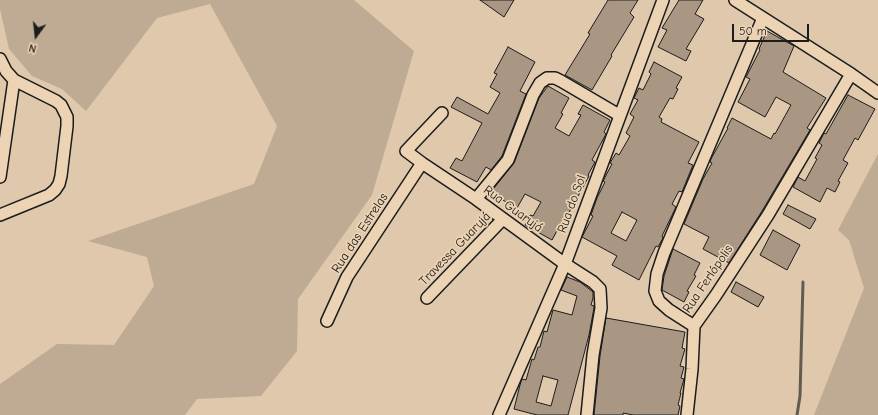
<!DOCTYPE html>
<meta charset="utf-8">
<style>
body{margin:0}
#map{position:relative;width:878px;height:415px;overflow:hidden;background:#dfc8ab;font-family:"Comic Neue",sans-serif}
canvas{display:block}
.north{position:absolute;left:16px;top:16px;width:40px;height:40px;-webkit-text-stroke:3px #ecd3b4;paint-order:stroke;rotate:195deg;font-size:11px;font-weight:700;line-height:16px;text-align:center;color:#1c1c1c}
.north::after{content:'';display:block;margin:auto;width:14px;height:18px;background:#1c1c1c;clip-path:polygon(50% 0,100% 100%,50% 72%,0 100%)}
.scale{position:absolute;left:732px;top:24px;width:77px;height:18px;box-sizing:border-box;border:2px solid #1c1c1c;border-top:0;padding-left:5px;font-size:12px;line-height:14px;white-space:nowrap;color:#1c1c1c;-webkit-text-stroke:3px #ecd3b4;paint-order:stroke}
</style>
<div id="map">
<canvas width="878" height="415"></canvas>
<div class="north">N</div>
<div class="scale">50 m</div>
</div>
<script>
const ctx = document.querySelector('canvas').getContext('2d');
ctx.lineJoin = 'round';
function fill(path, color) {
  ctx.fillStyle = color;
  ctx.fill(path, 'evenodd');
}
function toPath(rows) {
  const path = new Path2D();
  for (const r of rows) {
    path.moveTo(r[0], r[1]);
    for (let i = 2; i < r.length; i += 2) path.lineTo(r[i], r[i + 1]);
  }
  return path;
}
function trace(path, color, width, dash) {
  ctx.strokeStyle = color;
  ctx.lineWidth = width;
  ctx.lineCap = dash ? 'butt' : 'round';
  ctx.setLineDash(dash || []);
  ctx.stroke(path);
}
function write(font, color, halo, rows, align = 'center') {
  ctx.font = font + ' "Comic Neue",sans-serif';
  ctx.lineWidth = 3.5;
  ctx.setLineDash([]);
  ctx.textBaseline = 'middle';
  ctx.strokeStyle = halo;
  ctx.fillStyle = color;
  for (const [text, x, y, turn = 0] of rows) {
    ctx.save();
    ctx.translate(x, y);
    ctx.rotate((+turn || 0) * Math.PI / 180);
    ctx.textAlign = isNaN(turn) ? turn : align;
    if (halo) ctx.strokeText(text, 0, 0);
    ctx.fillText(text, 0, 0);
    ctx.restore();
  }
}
fill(toPath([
 [0,0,354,0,414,51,372,195,298,299,297,351,261,396,197,399,185,415,0,415,0,384,57,344,114,345,154,286,147,257,88,241,254,184,277,126,210,4,157,18,86,111,62,89,32,76,9,49,0,9],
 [878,154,878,415,814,415,864,288,849,240,838,230]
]), '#bfab93');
trace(toPath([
 [797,415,800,396,803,282]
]), '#635a50', 3);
const building = toPath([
 [480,0,514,0,504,17,480,0],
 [608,0,638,0,630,13,634,17,611,55,612,56,592,90,565,75,590,34,588,33,608,0],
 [679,0,703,0,695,14,704,19,686,49,691,51,686,61,658,47,667,30,662,28,679,0],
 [767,31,794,46,783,72,826,98,807,128,810,130,762,211,729,263,703,249,709,237,684,224,703,179,712,163,710,162,711,159,728,128,727,128,732,118,771,139,774,133,775,134,791,105,776,97,765,117,738,102,750,79,746,77,760,50,759,49,767,31],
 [508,47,535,62,520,91,526,94,502,156,491,170,486,167,477,182,450,168,456,158,462,161,482,123,451,107,457,97,488,114,500,93,490,87,497,74,494,73,508,47],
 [654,62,682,77,676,88,678,89,673,99,670,98,659,117,662,119,661,122,699,142,688,163,693,165,682,192,679,191,672,204,676,207,662,236,663,238,658,247,656,246,639,280,612,265,617,256,582,237,593,216,591,215,597,198,605,182,603,181,612,164,610,163,616,153,619,155,630,136,626,133,634,117,630,114,638,100,634,98,639,88,643,90,651,74,649,72,654,62],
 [622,212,637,220,626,241,611,233,622,212],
 [548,86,569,98,561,113,563,114,555,128,569,136,581,115,578,114,583,105,610,120,604,132,606,134,592,160,595,162,588,175,589,176,566,218,567,218,562,228,559,227,552,240,525,225,530,215,533,216,541,202,525,194,517,208,490,193,514,163,539,98,548,86],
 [848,95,875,109,858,140,855,138,843,160,848,163,838,181,840,182,835,192,827,188,820,202,793,187,798,177,805,181,817,159,815,158,822,145,819,143,824,133,826,134,848,95],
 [788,205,816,219,810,229,783,214,788,205],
 [773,230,800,245,787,270,760,255,773,230],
 [673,249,700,263,694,275,696,276,687,291,689,292,684,302,662,290,664,276,673,249],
 [567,277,580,282,593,292,593,298,591,305,594,306,594,308,589,335,568,415,537,415,514,409,520,385,522,379,526,380,532,359,534,360,538,347,540,347,544,331,547,332,553,310,572,315,577,296,561,290,567,277],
 [543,376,558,380,551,406,536,402,543,376],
 [736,282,764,297,758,307,731,292,736,282],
 [606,318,685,332,682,348,685,349,680,366,684,367,681,378,684,379,680,393,681,393,678,405,680,406,678,415,633,415,623,413,623,415,594,415,600,356,606,318]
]);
fill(building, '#a99783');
trace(building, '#1c1c1c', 1);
const minor = toPath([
 [735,0,851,74,878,93],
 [763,18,664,253,657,274,655,291,659,301,669,310,694,326,716,295,768,215,851,74],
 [0,59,6,71,14,80,56,101,61,105,67,117,67,126,61,176,59,184,55,190,49,195,0,215],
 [442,113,406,151,422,163,476,199,565,264,593,282,600,289,601,308,593,355,587,415],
 [0,177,14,80],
 [476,199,508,160,533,95,540,83,547,78,555,78,561,81,619,115],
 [427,298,503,219],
 [327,321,347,277,422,163],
 [499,415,565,264,663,0],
 [687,415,692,369,694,326]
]);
trace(minor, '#1c1c1c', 14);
trace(minor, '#ecd3b4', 11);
write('13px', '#1c1c1c', '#ecd3b4', [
 ["Rua do Sol",572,204,-70],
 ["Rua Guarujá",513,209,36],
 ["Rua das Estrelas",360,233,-57],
 ["Travessa Guarujá",455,249,-46],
 ["Rua Ferlópolis",708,279,-56]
]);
</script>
